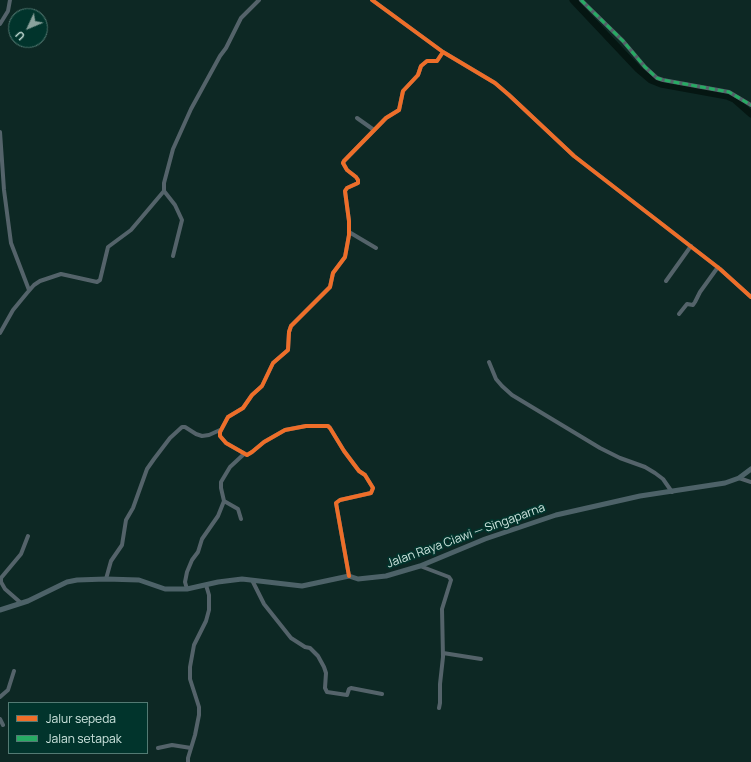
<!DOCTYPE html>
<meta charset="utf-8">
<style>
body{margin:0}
#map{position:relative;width:751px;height:762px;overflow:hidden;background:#0d2824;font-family:Manrope,sans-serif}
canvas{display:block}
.legend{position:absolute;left:8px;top:702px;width:140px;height:52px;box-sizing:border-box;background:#01342c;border:1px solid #537a73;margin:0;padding:5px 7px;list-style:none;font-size:12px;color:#cde4de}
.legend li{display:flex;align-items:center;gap:8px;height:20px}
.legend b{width:20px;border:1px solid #537a73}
.north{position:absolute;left:8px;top:8px;width:40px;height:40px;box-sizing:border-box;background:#01342c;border:1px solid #537a73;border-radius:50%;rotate:226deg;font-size:11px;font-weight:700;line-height:16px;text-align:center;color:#cde4de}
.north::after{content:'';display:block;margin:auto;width:14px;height:18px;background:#8aa29d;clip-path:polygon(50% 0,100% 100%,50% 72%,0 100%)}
</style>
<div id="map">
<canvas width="751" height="762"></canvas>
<ul class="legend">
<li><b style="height:5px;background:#ee6e29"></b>Jalur sepeda</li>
<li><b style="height:5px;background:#26ab63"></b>Jalan setapak</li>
</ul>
<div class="north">U</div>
</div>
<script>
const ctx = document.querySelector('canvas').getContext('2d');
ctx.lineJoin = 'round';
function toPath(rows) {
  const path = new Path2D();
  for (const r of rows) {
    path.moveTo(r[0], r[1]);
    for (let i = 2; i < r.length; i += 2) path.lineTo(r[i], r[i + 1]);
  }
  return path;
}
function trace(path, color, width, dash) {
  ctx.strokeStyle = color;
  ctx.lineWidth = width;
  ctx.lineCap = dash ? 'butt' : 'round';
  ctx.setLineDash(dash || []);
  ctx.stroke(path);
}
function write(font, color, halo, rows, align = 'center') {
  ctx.font = font + ' Manrope,sans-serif';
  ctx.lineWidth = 3.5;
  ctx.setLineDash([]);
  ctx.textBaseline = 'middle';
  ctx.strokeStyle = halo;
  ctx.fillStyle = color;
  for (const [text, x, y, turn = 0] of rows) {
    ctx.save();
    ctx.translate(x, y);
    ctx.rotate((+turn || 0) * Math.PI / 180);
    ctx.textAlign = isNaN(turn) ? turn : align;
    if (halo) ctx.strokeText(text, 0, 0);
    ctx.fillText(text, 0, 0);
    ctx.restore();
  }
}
trace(toPath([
 [573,0,638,69,651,80,661,84,727,96,734,99,751,114]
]), '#051612', 7);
trace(toPath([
 [372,0,443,52,495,83,509,95,574,156,720,269,751,297],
 [581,0,623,41,645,67,657,78,663,80,729,92,751,105],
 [0,24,8,11,10,0],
 [357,118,374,130],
 [0,132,4,190,11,243,29,290],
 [164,191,175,205,182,220,173,256],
 [349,232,376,248],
 [666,281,691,246],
 [679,314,687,304,693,305,695,302,700,292,718,267],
 [0,333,13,310,27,293,34,285,40,281,61,274,97,282,100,280,108,247,131,230,164,191,164,183,173,149,191,109,220,56,226,48,241,18,259,0],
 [489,362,496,379,502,386,512,395,600,448,620,458,645,467,655,473,663,479,672,492],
 [739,478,751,482],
 [224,501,238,509,241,519],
 [420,566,449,577,451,580,442,609,443,657,440,684,440,703,439,708],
 [349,576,336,503,340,500,371,493,373,488,365,475,359,471,344,451,330,428,328,426,306,426,285,430,264,442,252,452,247,455,226,443,220,436,220,432,228,417,243,408,252,395,262,386,273,363,288,350,289,332,291,326,330,287,333,273,345,257,349,235,349,221,345,191,347,188,358,183,358,180,356,177,347,170,343,163,344,161,386,118,399,110,403,91,418,75,421,66,427,61,437,61,443,52],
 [106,579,111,561,122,545,126,520,133,508,147,469,154,459,170,438,182,427,185,427,196,434,202,436,209,435,220,430],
 [252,580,264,604,291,638,305,647,310,648,318,656,324,667,326,673,325,688,327,692,347,695,349,689,351,688,382,694],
 [187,589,185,582,187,572,192,560,198,552,202,539,218,516,224,501,221,488,221,482,230,467,244,454],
 [21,603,5,589,1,582,1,578,21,554,28,536],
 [443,653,481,659],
 [0,697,8,690,14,671],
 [0,719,3,725],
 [158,748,172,745,191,748],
 [188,762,188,758,195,735,199,715,199,707,190,679,190,667,194,645,206,621,209,610,209,595,206,585]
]), '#54636a', 4);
trace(toPath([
 [0,610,28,601,67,582,77,580,106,579,139,580,165,589,187,589,218,582,242,579,302,586,349,576,358,579,386,576,420,566,485,539,556,515,640,496,725,483,739,478,751,469]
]), '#4d6268', 5);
trace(toPath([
 [581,0,623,41,645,67,657,78,663,80,729,92,751,105]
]), '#26ab63', 3, [6, 3]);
trace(toPath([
 [372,0,443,52,495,83,509,95,574,156,720,269,751,297],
 [349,576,336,503,340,500,371,493,373,488,365,475,359,471,344,451,330,428,328,426,306,426,285,430,264,442,252,452,247,455,226,443,220,436,220,432,228,417,243,408,252,395,262,386,273,363,288,350,289,332,291,326,330,287,333,273,345,257,349,235,349,221,345,191,347,188,358,183,358,180,356,177,347,170,343,163,344,161,386,118,399,110,403,91,418,75,421,66,427,61,437,61,443,52]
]), '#ee6e29', 4);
write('12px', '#cde4de', '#01342c', [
 ["Jalan Raya Ciawi — Singaparna",466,536,-20]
]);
</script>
